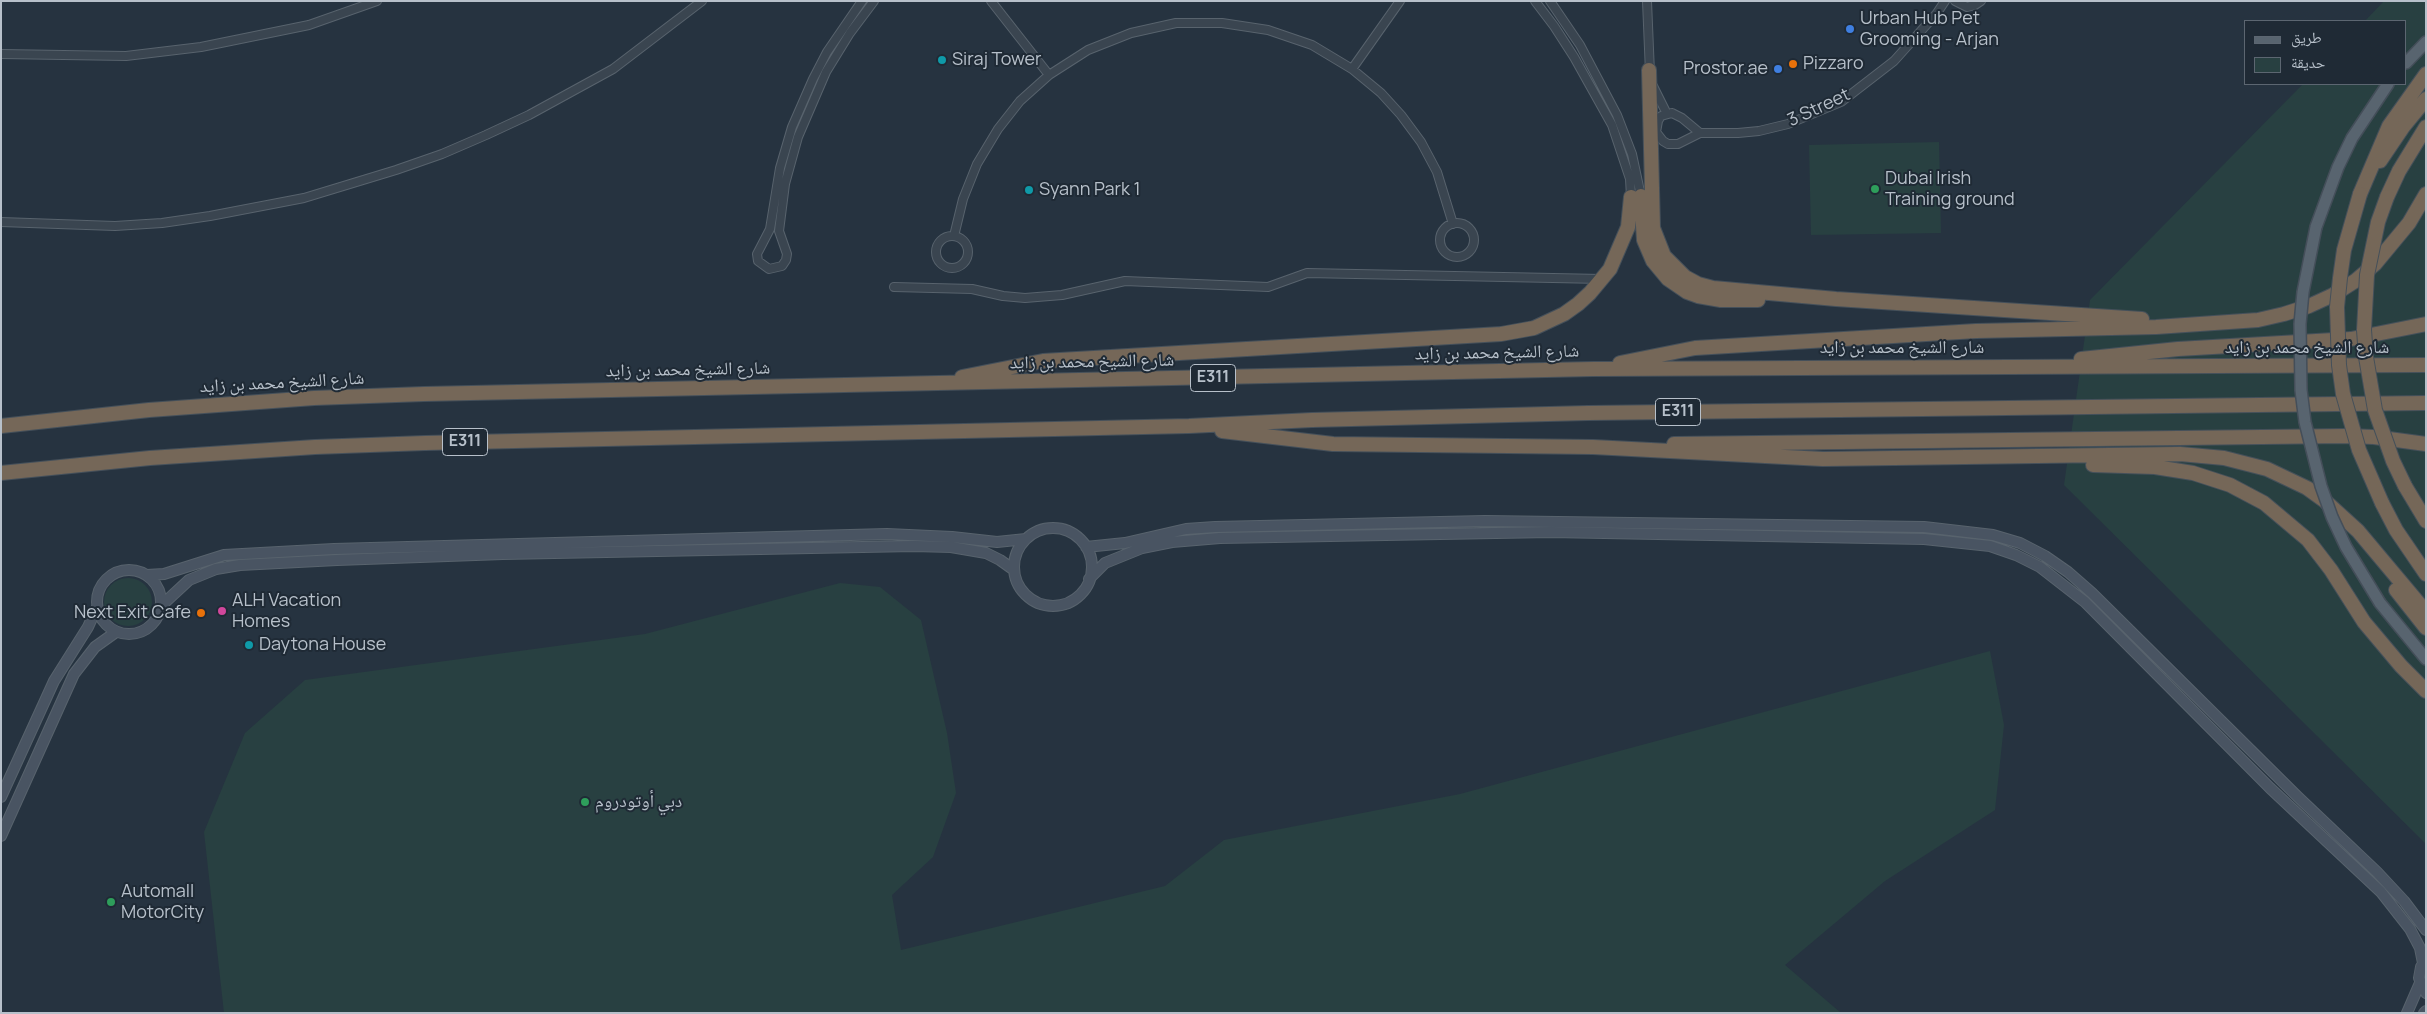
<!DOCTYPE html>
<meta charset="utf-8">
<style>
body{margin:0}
#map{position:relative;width:2427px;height:1014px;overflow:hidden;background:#263340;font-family:Manrope,"Noto Naskh Arabic",sans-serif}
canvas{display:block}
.frame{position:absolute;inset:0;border:2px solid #b7c0ca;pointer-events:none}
.legend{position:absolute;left:2244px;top:20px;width:162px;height:65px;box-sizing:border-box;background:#1f2a35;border:1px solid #5c6671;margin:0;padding:6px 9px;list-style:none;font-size:15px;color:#b7c0ca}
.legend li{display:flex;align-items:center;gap:10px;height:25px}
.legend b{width:25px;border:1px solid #5c6671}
</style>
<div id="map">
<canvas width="2427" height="1014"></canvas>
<div class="frame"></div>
<ul class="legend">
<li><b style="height:6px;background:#58646f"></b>طريق</li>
<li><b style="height:14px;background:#284041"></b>حديقة</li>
</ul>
</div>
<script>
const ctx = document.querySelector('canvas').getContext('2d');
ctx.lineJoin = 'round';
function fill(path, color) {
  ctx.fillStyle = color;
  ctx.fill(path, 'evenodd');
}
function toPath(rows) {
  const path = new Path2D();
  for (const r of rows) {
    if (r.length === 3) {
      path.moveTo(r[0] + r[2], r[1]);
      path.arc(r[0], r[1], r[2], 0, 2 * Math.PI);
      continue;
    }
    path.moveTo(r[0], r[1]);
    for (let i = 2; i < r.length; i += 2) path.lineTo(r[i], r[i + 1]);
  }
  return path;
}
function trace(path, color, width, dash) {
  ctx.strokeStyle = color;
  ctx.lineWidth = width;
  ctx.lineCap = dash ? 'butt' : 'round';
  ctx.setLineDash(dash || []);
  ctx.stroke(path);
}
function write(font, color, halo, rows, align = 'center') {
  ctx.font = font + ' Manrope,"Noto Naskh Arabic",sans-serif';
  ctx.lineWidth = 4;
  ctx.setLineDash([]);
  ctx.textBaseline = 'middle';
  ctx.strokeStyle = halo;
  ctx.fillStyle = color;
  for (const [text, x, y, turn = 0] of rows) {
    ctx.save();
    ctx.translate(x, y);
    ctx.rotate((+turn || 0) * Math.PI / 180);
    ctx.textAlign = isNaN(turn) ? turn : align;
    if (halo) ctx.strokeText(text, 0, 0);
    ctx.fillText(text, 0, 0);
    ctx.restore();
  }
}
fill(toPath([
 [2384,1,2426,1,2426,844,2064,485,2090,300,2303,84,2406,84,2406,21,2365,21],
 [1939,142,1941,233,1811,235,1809,145],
 [128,602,24],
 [840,583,880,587,921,620,947,733,956,793,933,857,892,895,901,950,1165,886,1224,840,1460,794,1990,651,2004,725,1995,810,1885,881,1785,965,1841,1013,224,1013,204,832,245,733,305,680,645,634]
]), '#284041');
const street = toPath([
 [862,1,827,52,813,79,792,127,780,168,770,229,757,254,758,261,769,269,782,266,786,260,787,254,779,231,785,184,798,137,826,72,850,33,874,1],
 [991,1,1049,75],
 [1535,1,1554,26,1574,57,1612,125,1630,179,1631,197],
 [1550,1,1580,45,1617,115,1632,154,1641,196],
 [1647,1,1650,73],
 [1955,1,1967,7,1975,5,1981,1],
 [1,54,126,56,201,47,309,25,377,1],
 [1352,69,1400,1],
 [1653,86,1667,114],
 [1672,113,1682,118,1700,133,1678,144,1668,144,1663,141,1656,132,1658,121,1661,116,1672,113],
 [1700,133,1738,133,1759,131,1788,124,1841,102,1894,61,1937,13,1945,1],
 [1,222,115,226,162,223,210,216,304,198,396,170,442,154,486,135,529,115,613,69,702,1],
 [1457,240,17],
 [954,236,963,199,977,164,998,129,1020,101,1049,75,1088,50,1131,33,1176,23,1222,23,1268,30,1312,45,1352,69,1381,93,1401,115,1421,142,1437,172,1453,224],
 [952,252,16],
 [894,287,972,289,1003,296,1025,298,1062,295,1125,281,1268,287,1307,273,1602,279]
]);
const secondary = toPath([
 [1053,567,39],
 [1086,547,1125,543,1186,529,1215,527,1485,521,1924,527,1993,535,2020,543,2045,556,2068,572,2092,593,2298,797,2377,872,2404,901,2426,930],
 [129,602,32],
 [147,575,164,574,224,555,334,549,887,534,952,537,997,542,1026,539],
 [1089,579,1105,563,1142,548,1172,542,1220,538,1551,532,1924,539,1990,546,2016,555,2040,567,2085,602,2270,788,2381,892,2410,929,2420,948,2423,963],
 [162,605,189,580,216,569,240,565,337,560,503,554,914,546,951,547,986,553,1000,560,1014,570],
 [1,797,54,681,88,627,97,607],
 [1,836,74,674,95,647,116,632],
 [2426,959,2421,967,2419,978,2426,993],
 [2407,1013,2420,983],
 [2424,1013,2426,1011]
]);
const primary = toPath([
 [2406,63,2426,42],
 [2316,227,2338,167,2352,138,2388,84],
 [2380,603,2426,659]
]);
const highway = toPath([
 [1649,70,1653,228,1664,256,1685,277,1698,284,1713,288,1836,299,2142,319],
 [2380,161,2403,127,2426,99],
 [2360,194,2389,126,2426,74],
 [1641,196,1644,240,1653,261,1668,279,1687,292,1698,296,1721,300,1758,300],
 [2387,197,2399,171,2426,127],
 [2081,359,2178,349,2351,339,2426,324],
 [1620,363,1695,348,1976,331,2156,327,2258,320,2284,314,2309,306,2333,295,2355,281,2375,264,2409,223,2426,194],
 [962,377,1043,361,1501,334,1534,328,1564,314,1578,304,1590,293,1610,269,1628,227,1631,197],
 [1,426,149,410,314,398,424,394,1593,369,2426,365],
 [1222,431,1333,444,1593,447,1823,459,2180,454,2224,458,2267,469,2307,488,2325,501,2358,531,2426,612],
 [1674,444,2346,436,2374,437,2426,444],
 [2093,465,2155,467,2193,473,2230,485,2264,503,2308,540,2331,570,2364,622,2401,666,2426,691],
 [1,473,150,458,315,447,425,443,1189,426,1312,420,1588,413,2426,403],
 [2405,486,2426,521],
 [2382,503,2396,530,2426,574],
 [2396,590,2426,628]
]);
trace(street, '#58636d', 10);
trace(secondary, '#58636d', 12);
trace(primary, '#444e59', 14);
trace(highway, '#45505a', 16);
trace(street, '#3a4550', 8);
trace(secondary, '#495462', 10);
trace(primary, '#58646f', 11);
trace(highway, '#756758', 14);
const primaryBridge = toPath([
 [2316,227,2303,292,2300,324,2301,390,2305,422,2321,486,2332,517,2346,547,2380,603]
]);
const highwayBridge = toPath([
 [2360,194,2344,250,2340,278,2337,307,2339,365,2343,394,2359,450,2382,503],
 [2387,197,2378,222,2367,275,2364,330,2366,357,2375,410,2393,461,2405,486]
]);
trace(primaryBridge, '#444e59', 14, []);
trace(highwayBridge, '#45505a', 16, []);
trace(primaryBridge, '#58646f', 11);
trace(highwayBridge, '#756758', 14);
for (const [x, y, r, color] of [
 [1850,29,5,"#3f7fe0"],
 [942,60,5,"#0f9aa8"],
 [1793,64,5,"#e8710a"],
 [1778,69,5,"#3f7fe0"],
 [1875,189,5,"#2e9e5b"],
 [1029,190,5,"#0f9aa8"],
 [222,611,5,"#d1479c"],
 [201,613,5,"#e8710a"],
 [249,645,5,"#0f9aa8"],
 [585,802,5,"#2e9e5b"],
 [111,902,5,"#2e9e5b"]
]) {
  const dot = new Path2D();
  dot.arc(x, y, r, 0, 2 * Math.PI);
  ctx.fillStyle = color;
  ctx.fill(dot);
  trace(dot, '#1f2a35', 2);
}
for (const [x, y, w] of [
 [1213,378,45],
 [1678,412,45],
 [465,442,45]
]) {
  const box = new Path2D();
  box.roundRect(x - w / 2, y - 13.5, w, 27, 4);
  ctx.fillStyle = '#1f2a35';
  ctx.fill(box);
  trace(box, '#b7c0ca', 1);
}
write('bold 16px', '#b7c0ca', null, [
 ["E311",1213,378],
 ["E311",1678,412],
 ["E311",465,442]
]);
write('18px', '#b7c0ca', '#1f2a35', [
 ["Urban Hub Pet",1860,19],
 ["Grooming - Arjan",1860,40],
 ["Siraj Tower",952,60],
 ["Pizzaro",1803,64],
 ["Prostor.ae",1768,69,"right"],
 ["Dubai Irish",1885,179],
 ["Training ground",1885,200],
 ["Syann Park 1",1039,190],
 ["ALH Vacation",232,601],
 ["Homes",232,622],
 ["Next Exit Cafe",191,613,"right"],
 ["Daytona House",259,645],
 ["دبي أوتودروم",595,802],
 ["Automall",121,892],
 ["MotorCity",121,913]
], 'left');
write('18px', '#b7c0ca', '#1f2a35', [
 ["3 Street",1819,108,-25],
 ["شارع الشيخ محمد بن زايد",1902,348],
 ["شارع الشيخ محمد بن زايد",2307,348],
 ["شارع الشيخ محمد بن زايد",1497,353,-1],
 ["شارع الشيخ محمد بن زايد",1092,362,-1],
 ["شارع الشيخ محمد بن زايد",688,370,-1],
 ["شارع الشيخ محمد بن زايد",282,383,-3]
]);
</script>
